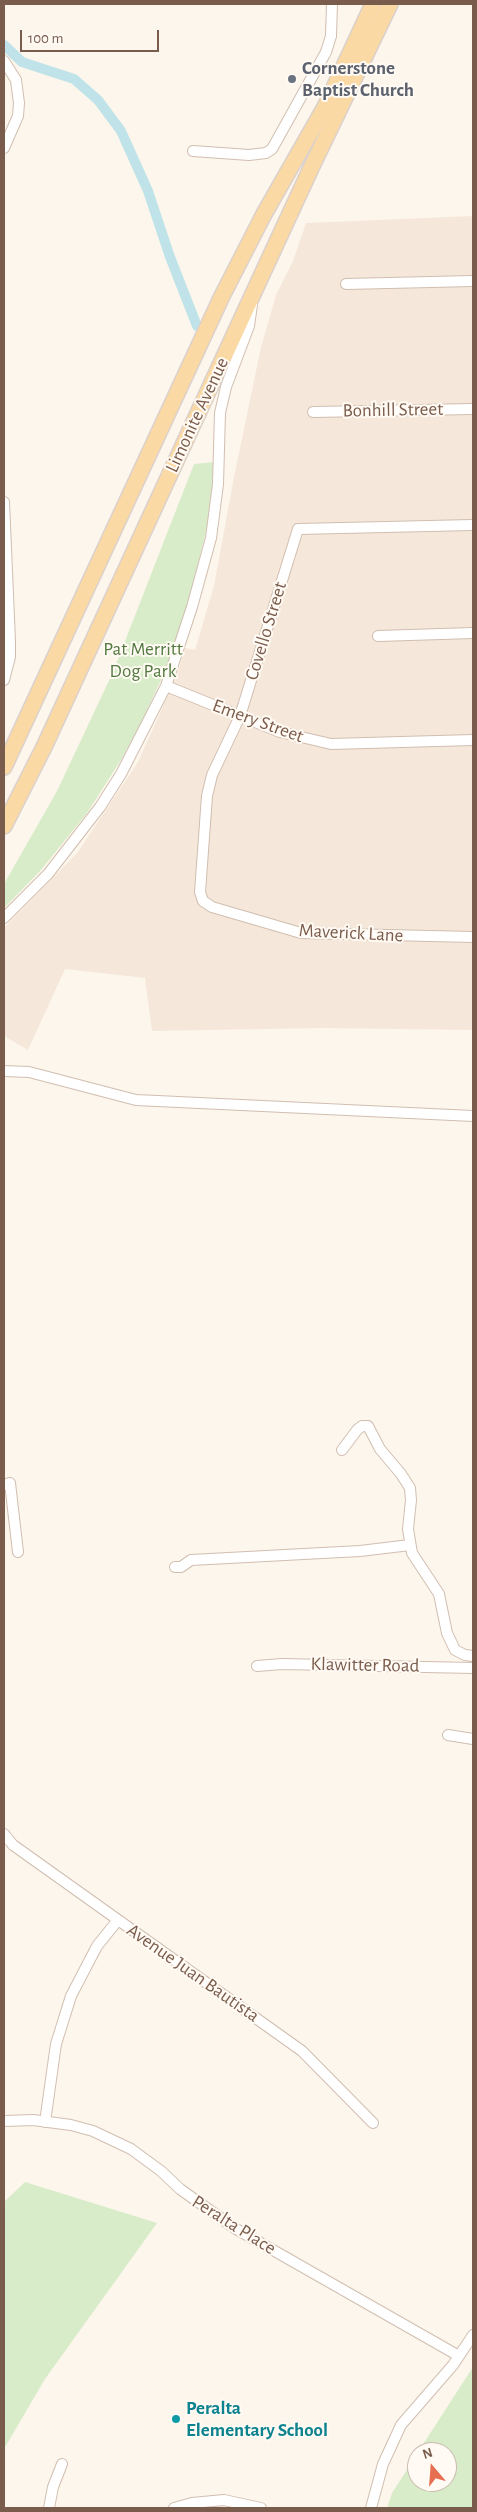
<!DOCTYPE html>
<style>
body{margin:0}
#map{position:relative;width:477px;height:2512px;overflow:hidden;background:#fdf6ec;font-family:"Alegreya Sans",sans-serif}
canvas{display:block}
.frame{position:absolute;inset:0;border:5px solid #7a5c4d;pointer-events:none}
.north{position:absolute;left:407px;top:2442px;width:50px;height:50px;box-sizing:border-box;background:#fffaf3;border:1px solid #cabbb1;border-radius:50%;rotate:342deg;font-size:14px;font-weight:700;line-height:20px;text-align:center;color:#7a5c4d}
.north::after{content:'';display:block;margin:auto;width:18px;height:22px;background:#e76f51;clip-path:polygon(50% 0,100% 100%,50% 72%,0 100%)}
.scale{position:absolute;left:20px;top:30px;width:139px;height:22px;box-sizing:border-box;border:2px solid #7a5c4d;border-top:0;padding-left:6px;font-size:15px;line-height:18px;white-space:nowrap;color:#7a5c4d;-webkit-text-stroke:4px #fffaf3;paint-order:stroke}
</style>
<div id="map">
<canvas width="477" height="2512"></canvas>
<div class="frame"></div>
<div class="north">N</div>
<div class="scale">100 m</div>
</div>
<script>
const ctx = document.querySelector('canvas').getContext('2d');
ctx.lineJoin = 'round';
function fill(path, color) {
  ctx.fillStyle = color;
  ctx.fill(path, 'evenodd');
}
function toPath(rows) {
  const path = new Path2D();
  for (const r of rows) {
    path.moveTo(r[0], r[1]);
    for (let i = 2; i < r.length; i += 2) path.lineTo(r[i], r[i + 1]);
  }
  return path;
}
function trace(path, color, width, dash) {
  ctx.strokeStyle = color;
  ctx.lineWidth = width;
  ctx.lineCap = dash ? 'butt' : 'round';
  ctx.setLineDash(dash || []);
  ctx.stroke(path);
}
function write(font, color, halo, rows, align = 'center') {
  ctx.font = font + ' "Alegreya Sans",sans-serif';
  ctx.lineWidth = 4;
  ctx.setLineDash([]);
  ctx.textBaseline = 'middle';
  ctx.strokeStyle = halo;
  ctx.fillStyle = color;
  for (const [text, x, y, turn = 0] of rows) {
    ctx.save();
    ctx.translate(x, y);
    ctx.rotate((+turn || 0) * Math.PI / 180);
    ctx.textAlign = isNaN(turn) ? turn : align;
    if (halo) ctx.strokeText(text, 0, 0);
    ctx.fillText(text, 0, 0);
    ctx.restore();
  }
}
fill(toPath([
 [473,216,473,1030,323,1028,152,1031,145,978,65,969,28,1050,4,1036,4,928,77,853,138,762,177,675,185,648,195,650,214,586,234,477,261,347,276,295,293,261,306,223]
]), '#f5e8da');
fill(toPath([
 [215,462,210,515,190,596,167,667,141,723,121,760,87,813,41,870,4,908,4,884,57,791,113,672,194,464],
 [25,2182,157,2223,45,2379,4,2449,4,2202],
 [473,2367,473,2508,387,2508,392,2493,417,2454,417,2482,447,2482,447,2452,418,2452]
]), '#d8ecc9');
trace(toPath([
 [4,45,22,62,74,79,98,100,121,131,148,191,170,257,197,326]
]), '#bfe3e8', 10);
const street = toPath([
 [4,61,16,80,19,103,18,116,4,148],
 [193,151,249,155,266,153,272,149,326,52,331,36,332,4],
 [346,284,473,281],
 [313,412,473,409],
 [4,502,10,641,10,657,4,680],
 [473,525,298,529,240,716,212,775,207,796,200,892,203,901,212,907,301,933,473,937],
 [378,636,473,633],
 [166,686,280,732,331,744,473,740],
 [4,918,48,874,100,807,121,774,166,686,192,607,211,538,218,484,220,413,226,387,249,326,252,305],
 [4,1071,29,1072,136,1100,473,1116],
 [342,1450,357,1430,362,1426,368,1426,380,1449,401,1474,410,1488,411,1500,408,1529,412,1553,439,1594,447,1633,455,1650,465,1655,473,1656],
 [4,1485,10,1483,18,1552],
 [175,1567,181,1567,191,1560,360,1551,410,1545],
 [257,1666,282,1664,473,1668],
 [448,1735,473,1739],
 [4,1834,13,1845,302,2051,373,2123],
 [4,2121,33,2120,71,2125,93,2131,131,2149,161,2171,180,2189,236,2229,459,2356],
 [45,2122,56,2044,71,1996,97,1946,118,1920],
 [49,2508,53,2487,62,2464],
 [174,2508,192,2503,224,2500,261,2508],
 [371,2508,383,2464,401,2425,453,2365,473,2335]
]);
const primary = toPath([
 [4,767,222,296,264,214,325,107,373,4],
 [4,826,44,747,312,166,390,4]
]);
trace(street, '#d1beb0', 12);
trace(primary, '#dad1cd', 18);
trace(street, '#fff', 10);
trace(primary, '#fbd9a5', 15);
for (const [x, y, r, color] of [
 [292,79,5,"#6b7280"],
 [176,2419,5,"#0f9aa8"]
]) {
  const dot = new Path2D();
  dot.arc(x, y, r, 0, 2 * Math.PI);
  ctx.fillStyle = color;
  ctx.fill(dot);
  trace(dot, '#fffaf3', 2);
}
write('bold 19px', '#5b616d', '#fffaf3', [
 ["Cornerstone",302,68],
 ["Baptist Church",302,90]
], 'left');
write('19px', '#7a5c4d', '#fffaf3', [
 ["Bonhill Street",393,410,-1],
 ["Limonite Avenue",197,415,-65],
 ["Covello Street",266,631,-73],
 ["Emery Street",258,721,20],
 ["Maverick Lane",351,933,3],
 ["Klawitter Road",365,1665,1],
 ["Avenue Juan Bautista",193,1973,35],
 ["Peralta Place",234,2225,32]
]);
write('19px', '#537a41', '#fffaf3', [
 ["Pat Merritt",143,649],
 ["Dog Park",143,671]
]);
write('bold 19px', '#0d838f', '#fffaf3', [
 ["Peralta",186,2408],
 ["Elementary School",186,2430]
], 'left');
</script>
